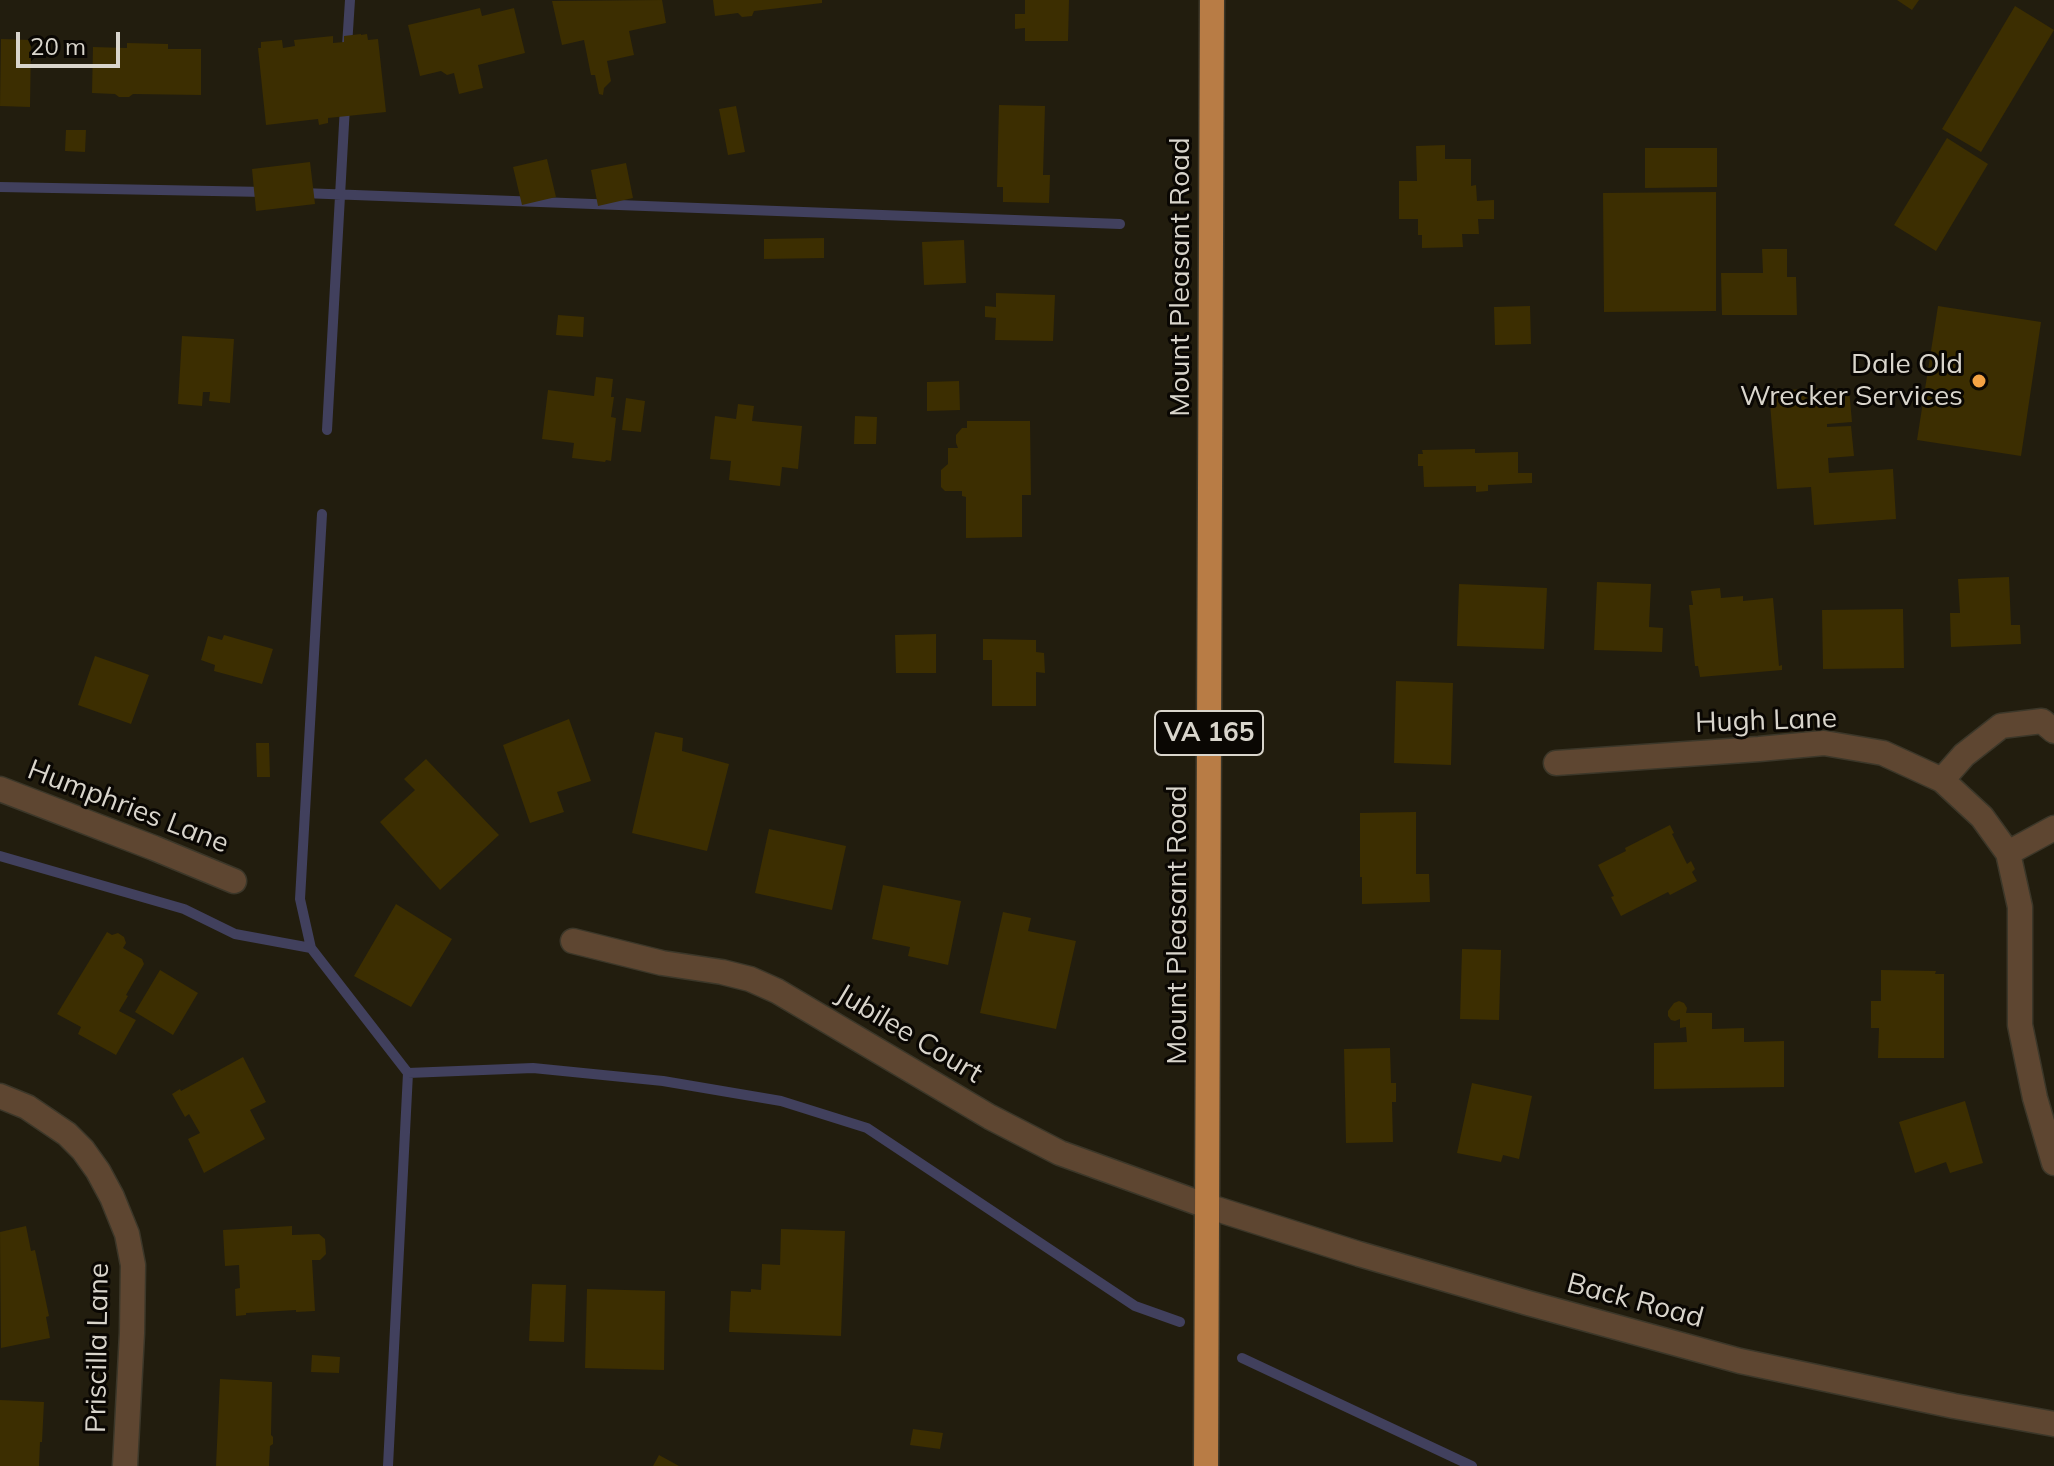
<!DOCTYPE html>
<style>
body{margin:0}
#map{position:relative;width:2054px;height:1466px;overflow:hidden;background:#221d0e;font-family:Mulish,sans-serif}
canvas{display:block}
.scale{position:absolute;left:16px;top:32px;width:104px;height:36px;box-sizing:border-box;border:4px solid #d9d5cc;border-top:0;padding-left:10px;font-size:24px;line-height:28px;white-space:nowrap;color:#d9d5cc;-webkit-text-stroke:6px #0a0703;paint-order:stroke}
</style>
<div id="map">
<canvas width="2054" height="1466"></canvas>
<div class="scale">20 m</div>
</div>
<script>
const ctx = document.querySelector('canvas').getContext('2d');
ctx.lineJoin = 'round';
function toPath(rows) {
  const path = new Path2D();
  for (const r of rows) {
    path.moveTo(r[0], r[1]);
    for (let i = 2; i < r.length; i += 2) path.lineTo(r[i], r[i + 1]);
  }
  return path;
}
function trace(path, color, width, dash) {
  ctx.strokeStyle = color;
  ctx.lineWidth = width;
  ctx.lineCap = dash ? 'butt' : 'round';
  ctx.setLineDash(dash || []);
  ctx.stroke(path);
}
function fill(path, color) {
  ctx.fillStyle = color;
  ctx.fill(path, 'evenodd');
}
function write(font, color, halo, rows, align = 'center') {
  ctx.font = font + ' Mulish,sans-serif';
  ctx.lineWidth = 6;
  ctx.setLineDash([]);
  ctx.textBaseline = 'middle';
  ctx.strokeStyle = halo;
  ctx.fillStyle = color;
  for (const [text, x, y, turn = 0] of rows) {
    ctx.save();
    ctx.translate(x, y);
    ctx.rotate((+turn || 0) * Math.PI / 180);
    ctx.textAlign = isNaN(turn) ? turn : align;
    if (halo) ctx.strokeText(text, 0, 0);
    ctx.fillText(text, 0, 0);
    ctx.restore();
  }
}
trace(toPath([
 [347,46,350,0],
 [0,187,266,192],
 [302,193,1120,224],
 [327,430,345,106],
 [322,514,300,899,311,948,408,1073,388,1466],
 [0,856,184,909,235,934,311,948],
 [408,1073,533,1068,663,1081,781,1101,867,1128,1135,1306,1180,1322],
 [1242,1358,1472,1466]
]), '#41405d', 10);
fill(toPath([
 [662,0,666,23,629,31,634,55,607,61,611,81,604,88,603,95,599,94,595,75,591,75,584,40,562,45,552,1],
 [713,0,822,0,822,3,754,11,752,16,742,17,738,13,715,16],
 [1025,0,1069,0,1068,41,1025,41,1025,28,1015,29,1015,14,1025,14],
 [1897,0,1919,0,1912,10],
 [2015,6,2054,30,1981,152,1942,129],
 [480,8,482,16,514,8,525,53,478,65,483,88,459,94,454,73,447,75,441,71,420,76,408,25],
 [361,34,361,35,367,34,368,40,378,39,386,112,328,118,328,123,319,125,318,119,266,125,258,48,261,48,261,42,282,40,283,48,295,46,294,40,333,36,333,43,344,42,344,36],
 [1,39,31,40,30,107,0,106],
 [127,43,168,44,168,49,201,49,201,95,133,94,129,97,119,97,115,94,92,93,93,47,127,48],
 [999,105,1045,106,1043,175,1050,175,1049,203,1003,202,1003,187,997,187],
 [736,106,745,152,728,155,719,109],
 [66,130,86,130,85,152,65,151],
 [1947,138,1988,164,1936,251,1894,225],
 [1445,145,1445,159,1471,159,1471,186,1476,185,1477,201,1494,200,1494,219,1478,219,1479,234,1462,234,1463,247,1422,248,1422,235,1418,235,1418,219,1399,219,1399,181,1417,181,1416,146],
 [1645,148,1717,148,1717,187,1645,188],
 [547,159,556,197,522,205,513,167],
 [310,162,315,204,256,211,252,169],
 [626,163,633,198,598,206,591,170],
 [1716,192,1716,311,1604,312,1603,193],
 [824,238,824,258,764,259,764,239],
 [964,240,966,283,924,285,922,242],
 [1762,249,1787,249,1787,277,1796,277,1797,315,1722,315,1721,273,1763,273],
 [996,293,1055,295,1053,341,995,340,996,318,985,317,985,306,996,307],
 [1530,306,1531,344,1495,345,1494,307],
 [1938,306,2041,322,2021,456,1917,440],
 [558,315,584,317,583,337,556,335],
 [182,336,234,339,230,403,209,401,210,392,203,392,202,406,178,404],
 [596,377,613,379,611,397,614,397,611,417,616,418,611,461,606,460,605,462,572,458,574,443,542,439,548,390,594,396],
 [959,381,960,410,927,411,927,382],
 [1823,388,1824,390,1849,389,1852,422,1827,424,1827,427,1851,426,1854,456,1828,458,1829,473,1893,469,1896,519,1814,525,1811,487,1777,489,1769,391],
 [626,398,645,401,641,432,622,430],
 [738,404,754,406,752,421,802,426,798,469,782,467,780,486,729,480,731,461,710,459,715,416,736,419],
 [855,416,877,417,876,444,854,444],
 [967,421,1030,421,1031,495,1022,495,1022,537,966,538,966,497,962,496,962,491,945,491,941,487,941,470,948,464,948,448,958,448,956,443,956,435,962,428,967,428],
 [1475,449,1475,453,1518,452,1518,473,1532,473,1532,483,1488,485,1488,491,1476,492,1476,486,1424,487,1423,466,1418,466,1418,454,1423,454,1422,450],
 [2009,577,2011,625,2020,625,2021,644,1951,647,1950,613,1960,613,1958,579],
 [1597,582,1651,584,1649,627,1663,628,1662,652,1594,650],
 [1459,584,1547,588,1544,649,1457,646],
 [1720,588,1721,598,1743,596,1743,601,1773,598,1779,666,1782,665,1782,670,1700,677,1698,666,1695,666,1689,605,1693,605,1691,591],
 [1903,609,1904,668,1823,669,1822,610],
 [936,634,936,673,896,673,895,635],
 [224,635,273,649,262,684,214,671,215,665,201,660,208,636,222,640],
 [983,639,1036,640,1036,652,1044,653,1045,673,1036,672,1036,706,992,706,992,660,983,660],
 [95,656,149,675,131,724,78,705],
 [1396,681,1453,683,1451,765,1394,763],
 [569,719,591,781,557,792,564,812,530,823,503,745],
 [655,732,683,738,682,751,729,764,707,851,632,833],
 [256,743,269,743,270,777,257,777],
 [426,759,499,835,440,890,380,822,415,790,404,779],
 [1416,812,1416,874,1429,874,1430,902,1362,904,1362,877,1360,877,1360,813],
 [1670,825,1674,833,1672,834,1687,864,1691,861,1695,869,1692,872,1697,881,1670,895,1668,892,1621,916,1611,897,1614,896,1598,865,1626,851,1625,848],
 [769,829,846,846,832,910,755,893],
 [883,885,961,901,948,965,908,956,910,947,872,939],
 [396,904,452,939,411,1007,354,976],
 [1003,912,1031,918,1028,931,1076,941,1056,1029,980,1013],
 [107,932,112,935,118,933,124,937,126,943,123,948,142,959,144,964,126,995,128,996,119,1011,136,1020,116,1055,78,1034,81,1027,57,1014],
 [1462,949,1501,950,1499,1020,1460,1019],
 [160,970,198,993,173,1035,135,1012],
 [1881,970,1936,971,1935,974,1944,974,1944,1058,1878,1058,1879,1028,1871,1028,1871,1001,1881,1001],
 [1679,1001,1684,1003,1687,1008,1686,1013,1712,1013,1712,1029,1744,1028,1744,1042,1784,1041,1784,1087,1654,1089,1654,1043,1687,1042,1686,1027,1680,1028,1680,1019,1675,1021,1671,1020,1668,1016,1668,1011,1674,1003],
 [1390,1048,1391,1083,1396,1083,1396,1102,1392,1102,1393,1142,1346,1143,1344,1049],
 [243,1057,266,1102,250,1110,265,1139,204,1173,188,1139,200,1133,189,1114,185,1117,172,1094,180,1089,181,1091],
 [1472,1083,1532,1096,1519,1159,1503,1155,1501,1162,1457,1153],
 [1965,1101,1983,1163,1950,1173,1946,1162,1915,1173,1899,1122],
 [26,1226,31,1251,35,1250,49,1316,46,1317,50,1338,1,1348,0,1232],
 [292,1226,292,1235,319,1234,325,1239,326,1254,320,1260,312,1260,315,1311,296,1312,296,1310,246,1313,246,1315,236,1316,235,1289,240,1288,239,1265,225,1266,223,1230],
 [781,1229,845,1231,841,1336,729,1332,731,1291,751,1292,751,1289,761,1290,762,1264,780,1265],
 [532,1284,566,1285,564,1342,529,1341],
 [587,1289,665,1291,664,1370,585,1368],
 [312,1355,340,1357,339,1373,311,1372],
 [220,1379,272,1382,271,1435,273,1437,273,1444,270,1446,269,1466,216,1466],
 [0,1400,44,1402,42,1442,40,1442,39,1466,0,1466],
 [913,1429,943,1433,940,1449,910,1445],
 [659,1455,679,1466,653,1466]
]), '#3c2e01');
const minor = toPath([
 [1556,763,1759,749,1824,743,1883,753,1942,780,1982,817,2008,853,2020,907,2020,1025,2035,1098,2054,1163],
 [1942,780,1964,755,2001,726,2042,721,2054,731],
 [0,789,154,848,234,881],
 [2008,853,2054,828],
 [573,941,662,963,722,972,750,979,777,991,990,1117,1060,1153,1207,1206,1359,1254,1528,1303,1740,1361,1954,1406,2054,1424],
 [0,1096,27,1107,67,1134,83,1150,98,1171,112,1197,127,1234,133,1265,132,1333,125,1466]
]);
const highway = toPath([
 [1206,1466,1212,0]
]);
trace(minor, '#3c3729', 27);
trace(highway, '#3c3729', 27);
trace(minor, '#5e4631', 24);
trace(highway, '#b87c45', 24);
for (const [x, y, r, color] of [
 [1979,381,8,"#f4a344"]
]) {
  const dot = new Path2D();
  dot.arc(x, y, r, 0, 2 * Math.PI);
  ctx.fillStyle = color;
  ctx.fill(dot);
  trace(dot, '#0a0703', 3);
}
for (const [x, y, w] of [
 [1209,733,108]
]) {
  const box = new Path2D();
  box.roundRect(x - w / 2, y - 22, w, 44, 6);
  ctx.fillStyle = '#0a0703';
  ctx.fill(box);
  trace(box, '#d9d5cc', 2);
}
write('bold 26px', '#d9d5cc', null, [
 ["VA 165",1209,733]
]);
write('28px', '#d9d5cc', '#0a0703', [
 ["Mount Pleasant Road",1181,277,-90],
 ["Hugh Lane",1766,721,-2],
 ["Humphries Lane",128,807,21],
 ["Mount Pleasant Road",1178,925,-90],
 ["Jubilee Court",909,1034,31],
 ["Back Road",1635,1301,15],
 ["Priscilla Lane",98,1348,-89]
]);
write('28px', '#d9d5cc', '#0a0703', [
 ["Dale Old",1963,365],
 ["Wrecker Services",1963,397]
], 'right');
</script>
